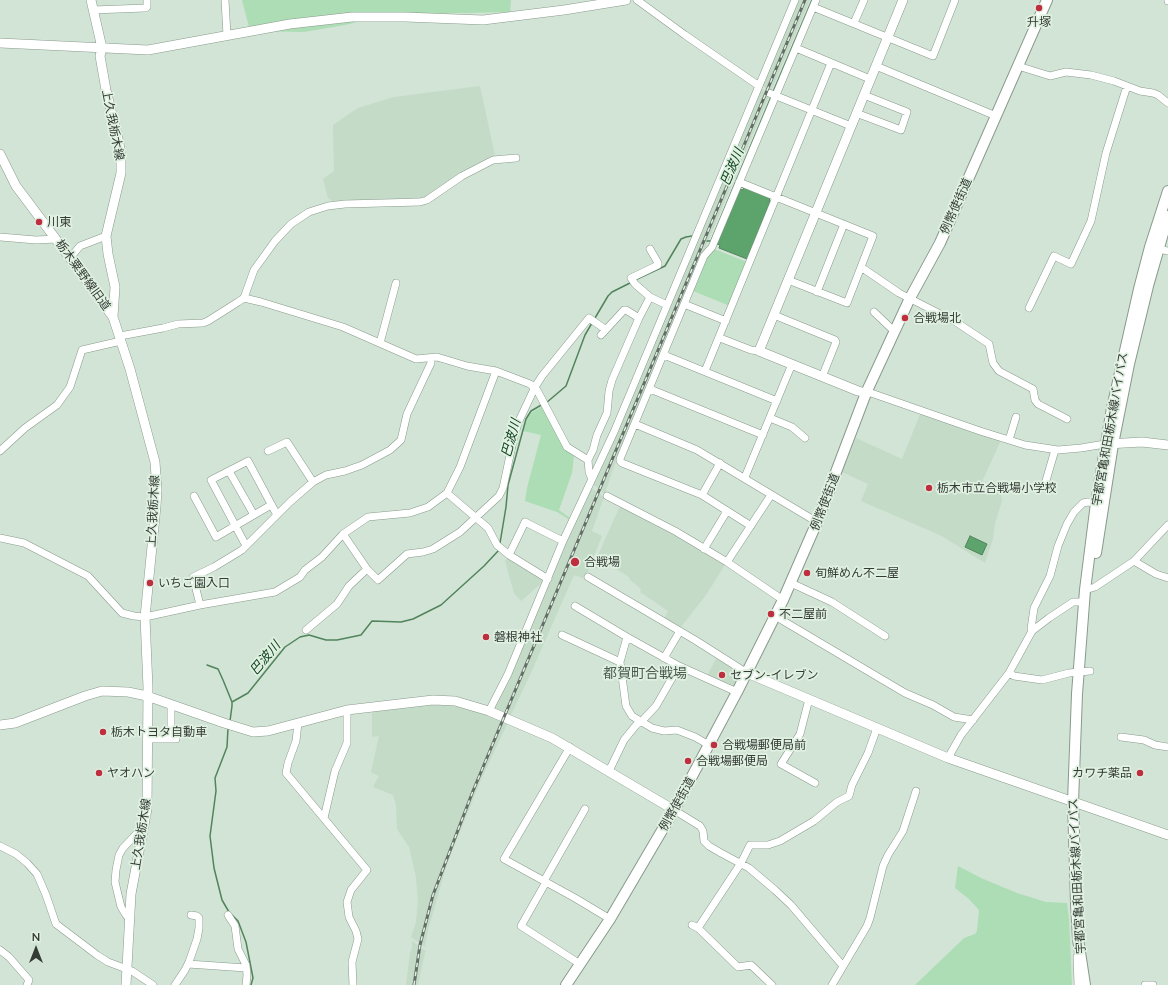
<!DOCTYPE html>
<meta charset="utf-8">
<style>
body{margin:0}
#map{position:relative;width:1168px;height:985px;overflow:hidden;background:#d2e4d5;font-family:Lato,sans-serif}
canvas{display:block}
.north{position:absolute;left:16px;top:929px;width:40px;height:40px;-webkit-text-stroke:3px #e0f1e2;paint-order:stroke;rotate:0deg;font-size:11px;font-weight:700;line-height:16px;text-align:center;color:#343b35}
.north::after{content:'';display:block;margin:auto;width:14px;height:18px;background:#343b35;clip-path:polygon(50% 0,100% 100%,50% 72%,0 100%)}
</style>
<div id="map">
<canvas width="1168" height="985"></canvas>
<div class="north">N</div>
</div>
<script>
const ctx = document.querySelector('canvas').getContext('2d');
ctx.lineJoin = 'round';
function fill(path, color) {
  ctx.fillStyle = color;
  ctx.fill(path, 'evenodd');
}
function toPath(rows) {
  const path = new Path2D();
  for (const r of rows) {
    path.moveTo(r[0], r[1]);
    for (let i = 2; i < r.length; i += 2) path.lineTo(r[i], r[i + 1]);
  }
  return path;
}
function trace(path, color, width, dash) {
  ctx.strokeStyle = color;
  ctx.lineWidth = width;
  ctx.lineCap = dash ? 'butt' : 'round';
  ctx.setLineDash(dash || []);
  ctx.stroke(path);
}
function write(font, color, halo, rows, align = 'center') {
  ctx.font = font + ' Lato,"Noto Sans JP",sans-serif';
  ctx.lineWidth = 3.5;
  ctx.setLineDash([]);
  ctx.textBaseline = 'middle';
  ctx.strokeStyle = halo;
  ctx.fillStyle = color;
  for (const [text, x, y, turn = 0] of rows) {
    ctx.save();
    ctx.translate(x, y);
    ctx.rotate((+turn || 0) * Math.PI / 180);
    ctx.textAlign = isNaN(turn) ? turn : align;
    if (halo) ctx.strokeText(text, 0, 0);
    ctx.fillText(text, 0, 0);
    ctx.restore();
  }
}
fill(toPath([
 [798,0,810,0,771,91,763,86],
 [480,86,495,156,466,172,423,199,335,203,328,198,323,179,334,171,333,125,358,108,394,97],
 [761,89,768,93,769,96,624,441,612,472,605,494,593,484],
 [921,412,1001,440,981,484,1001,492,1002,501,995,523,993,539,985,563,942,536,861,501,868,484,842,472,856,438,902,459],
 [590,487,604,497,592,531,602,536,585,579,574,575,530,675,510,717,495,710,494,708],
 [621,507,672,533,725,565,706,595,680,628,664,619,668,611,640,592,641,589,629,579,630,578,623,573,608,564,606,567,592,569,619,508],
 [509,557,545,580,521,601,514,593,505,561],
 [717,657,744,673,736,689,707,676],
 [446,704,462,706,508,722,480,782,447,864,428,930,425,947,411,937,416,922,418,901,416,877,409,847,397,829,396,805,393,795,373,787,379,776,371,772,379,736,372,737,372,710],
 [412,941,427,952,425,952,418,985,406,985,410,953,412,948]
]), '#c3dbc7');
fill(toPath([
 [242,0,511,0,510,12,417,14,397,12,345,25,304,32,250,31],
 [714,249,747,262,730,306,693,291,706,258],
 [543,406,574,455,572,473,559,510,570,518,570,520,557,512,525,501,527,488,541,435,523,431,527,419,531,413],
 [958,866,981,878,1017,893,1046,902,1067,903,1069,919,1072,985,915,985,960,942,964,938,975,934,977,931,979,910,969,899,955,888]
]), '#acddb5');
const water = toPath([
 [744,187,769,197,770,202,747,259,719,248,720,245,717,244,739,189,743,190,744,187],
 [970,536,987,544,982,555,965,547,970,536]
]);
fill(water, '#5da36c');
trace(water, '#51845c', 1);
trace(toPath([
 [773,92,812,0],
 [707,241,711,241,771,97],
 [635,280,665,266,681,239,686,237,692,236],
 [595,318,608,296,612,292,630,283],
 [546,403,566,386,585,335,592,323],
 [500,543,506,507,508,485,526,419,531,411,543,404],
 [207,665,218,669,223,680,232,702,232,706,230,721],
 [232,702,248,693,285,647,300,637,309,635,326,640,337,640,361,635,372,621,401,622,413,619,441,605,484,566,499,550],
 [228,728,227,747,215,778,216,791,210,836,214,868,222,900,229,912],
 [232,915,238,921,246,942,253,978,251,985]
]), '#51845c', 1.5);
const street = toPath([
 [225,0,227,35],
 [637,0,685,35,759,86],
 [1168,0,1168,1],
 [813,7,933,56,955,0],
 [93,10,145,8,147,7,147,0],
 [854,23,864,0],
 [796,48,870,79],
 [876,66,996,116],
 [1018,66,1050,76,1066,72,1091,75,1114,81,1140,91,1153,93,1158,95,1168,103],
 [769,93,851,126],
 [856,113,901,130,907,112,864,95],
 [739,182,873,236,847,303,788,280],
 [0,237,36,240,56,239],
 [1155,248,1168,251],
 [650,249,658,263,658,265,631,278,635,284,650,297],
 [70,258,80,246,106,236],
 [861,267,899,293,956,322,989,344,993,363,999,371,1033,389,1035,400,1038,404,1067,419],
 [817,292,844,224],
 [244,298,261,302,343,327,416,359,437,357,467,366,496,371,530,384,537,390,567,447,588,460],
 [684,304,726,321],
 [1029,308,1054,256,1071,264,1091,221,1106,153,1127,86],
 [874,312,895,332],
 [774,315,835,340,836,342,822,377],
 [601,335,624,310,626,310,639,318],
 [120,336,163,328,178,324,203,323,208,321,238,302,244,298,254,270,275,241,291,224,309,212,328,206,345,204,420,202,427,200,462,176,493,160,516,158],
 [720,338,751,350,759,351],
 [380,343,396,283],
 [664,355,777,401],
 [705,371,831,63],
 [650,389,763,435],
 [866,393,871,393,980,431,1025,445,1058,450,1081,448,1105,444],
 [770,418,792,427,805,438],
 [635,424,697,450,817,522],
 [1009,440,1016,417],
 [0,451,25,428,57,405,70,387,82,350,121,341],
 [268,451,287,442,313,482],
 [229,471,254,515],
 [745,477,792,364],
 [592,479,589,472,588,460,593,450,597,435,607,413,609,391,612,380,639,318,650,297,667,305],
 [1045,484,1055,450],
 [447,493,488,528,497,545,509,555,548,579],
 [702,495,720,463],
 [194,496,216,537,271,505],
 [607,496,675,531,727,562,783,600],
 [751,526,702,495,622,463,620,461,620,459,704,256,712,247,816,0],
 [343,534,367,569,378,580,407,554,423,552,433,549,460,532,499,496,503,488,513,441,518,423,535,387,542,376,589,318,605,329],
 [0,538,24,543,88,576,122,613,134,616,145,617,200,605,275,592,300,577,305,570,322,557,343,534,368,517,410,513,428,507,447,493,460,467,496,371],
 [247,545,244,542,211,480,248,461,277,515],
 [704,549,727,511],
 [509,555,525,522,563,541],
 [1134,561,1156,574,1168,578],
 [727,562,771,495],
 [588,577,695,640,747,673],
 [791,583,832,602,885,636],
 [1085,590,1095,587,1134,561,1168,525],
 [200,605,193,577,214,567,242,550,290,502,313,482,326,475,345,471,362,465,390,450,401,440,407,414,431,363,431,358],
 [575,606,627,637,679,666,737,692],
 [775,616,905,693,933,705,954,717,973,720],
 [306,630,337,604,349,586,367,569],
 [1032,631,1031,629,1034,608,1050,576,1058,546,1067,524,1074,512,1083,503,1088,502,1096,503],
 [562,635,620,662],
 [627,637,620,662,626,706,632,716,652,728,664,731,677,730,695,737,709,745],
 [664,658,680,631],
 [1009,673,1014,676,1042,680,1069,673,1090,671],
 [809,699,800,734,781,764,815,783],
 [489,711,508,674,563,541,614,432,795,0],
 [298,723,296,741,288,763,286,773,367,870,351,890,347,902,349,917,356,931,358,939,352,962,353,985],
 [1121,737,1144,740,1155,745,1168,747],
 [147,739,176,739],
 [171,739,171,708,172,705],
 [570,747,504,859,575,898,610,919],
 [948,758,961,735,1009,673,1032,631,1049,618,1073,602,1084,602],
 [609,771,624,740,637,724,641,722,656,706,679,666],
 [674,810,700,826,703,831,704,841,709,846,721,853,749,868,775,890,791,905,843,966],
 [324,818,335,771,347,743,347,710],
 [0,846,16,854,27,863,37,874,46,895,56,924,97,955,108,962,132,971,153,985],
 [544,881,585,809],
 [546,882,521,926,580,964],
 [228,915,235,926,238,949,246,965,247,975,246,985],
 [129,919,126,915,121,907,115,882,116,870,119,855,123,848,145,825],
 [692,925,698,928,738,967,751,965,772,985],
 [698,928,741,863,750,845,768,845,780,841,814,821,837,802,849,796,852,785,868,753,877,728],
 [0,950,9,957,29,980,27,985],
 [1077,957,1078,985],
 [188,964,246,968],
 [175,985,185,970,189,962,197,939,199,928,199,918,197,916,191,915],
 [832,985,867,926,870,918,883,866,888,855,903,831,916,791],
 [1145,985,1153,985]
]);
const secondary = toPath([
 [91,0,102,48,100,56,106,90,119,143,121,158,121,173,106,236,108,254,115,287,113,317],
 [0,43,148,50,290,24,352,17,405,17,483,20,564,10,626,0],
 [0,154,16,186,70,258,113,317,130,369,155,462,157,490,156,506,145,617,148,688,147,809,131,894,126,985],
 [866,393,858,391,759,351,903,0],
 [1107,444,1142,442,1168,445],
 [747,673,948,758,1168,835],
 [0,725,15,723,85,696,102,691,128,692,147,696,224,723,253,732,268,731,347,710,433,700,455,701,489,711,552,738,674,810]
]);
const primary = toPath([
 [1096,553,1113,444,1129,364,1148,286,1168,216],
 [566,985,610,919,674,810,737,692,783,600,817,522,866,393,910,298,940,243,1047,0],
 [1085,985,1078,939,1076,903,1073,802,1077,694,1085,590,1096,503,1112,408,1139,289,1150,247,1168,191]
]);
trace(street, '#899a8c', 8);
trace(secondary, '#899a8c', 10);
trace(primary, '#899a8c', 12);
trace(street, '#fff', 7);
trace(secondary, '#fff', 9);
trace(primary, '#fff', 10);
const rail = toPath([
 [414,985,420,945,433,895,473,791,805,0]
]);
trace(rail, '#646e66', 3);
trace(rail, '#e0f1e2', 1.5, [4.5]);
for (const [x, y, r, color] of [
 [1039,8,4,"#bf2e3f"],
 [39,222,4,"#bf2e3f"],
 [905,318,4,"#bf2e3f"],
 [929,488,4,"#bf2e3f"],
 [575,562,5,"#bf2e3f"],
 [807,573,4,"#bf2e3f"],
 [150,583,4,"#bf2e3f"],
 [771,614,4,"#bf2e3f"],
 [486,637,4,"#bf2e3f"],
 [722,675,4,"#bf2e3f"],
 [103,732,4,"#bf2e3f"],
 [714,745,4,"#bf2e3f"],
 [688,761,4,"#bf2e3f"],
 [99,773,4,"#bf2e3f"],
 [1140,773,4,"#bf2e3f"]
]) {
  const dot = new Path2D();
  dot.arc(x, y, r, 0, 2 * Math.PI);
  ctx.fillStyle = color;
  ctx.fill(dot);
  trace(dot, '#e0f1e2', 1.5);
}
write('12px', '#343b35', '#e0f1e2', [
 ["升塚",1039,22,"center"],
 ["川東",47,222],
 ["合戦場北",913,318],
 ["栃木市立合戦場小学校",937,488],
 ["合戦場",584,562],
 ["旬鮮めん不二屋",815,573],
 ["いちご園入口",158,583],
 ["不二屋前",779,614],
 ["磐根神社",494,637],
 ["セブン-イレブン",730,675],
 ["栃木トヨタ自動車",111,732],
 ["合戦場郵便局前",722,745],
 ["合戦場郵便局",696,761],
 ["ヤオハン",107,773],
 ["カワチ薬品",1132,773,"right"]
], 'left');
write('12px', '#343b35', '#e0f1e2', [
 ["上久我栃木線",113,125,79],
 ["例幣使街道",956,206,-66],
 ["栃木粟野線旧道",83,275,54],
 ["宇都宮亀和田栃木線バイパス",1110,429,-80],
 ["例幣使街道",825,502,-69],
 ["上久我栃木線",153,511,-87],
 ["例幣使街道",677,804,-61],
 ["上久我栃木線",141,834,-81],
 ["宇都宮亀和田栃木線バイパス",1077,876,-93]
]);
write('italic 13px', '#0e431f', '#e0f1e2', [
 ["巴波川",732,167,-67],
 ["巴波川",511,438,-74],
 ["巴波川",265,658,-50]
]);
write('14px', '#4b5a4d', '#e0f1e2', [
 ["都賀町合戦場",645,673]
]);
</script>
